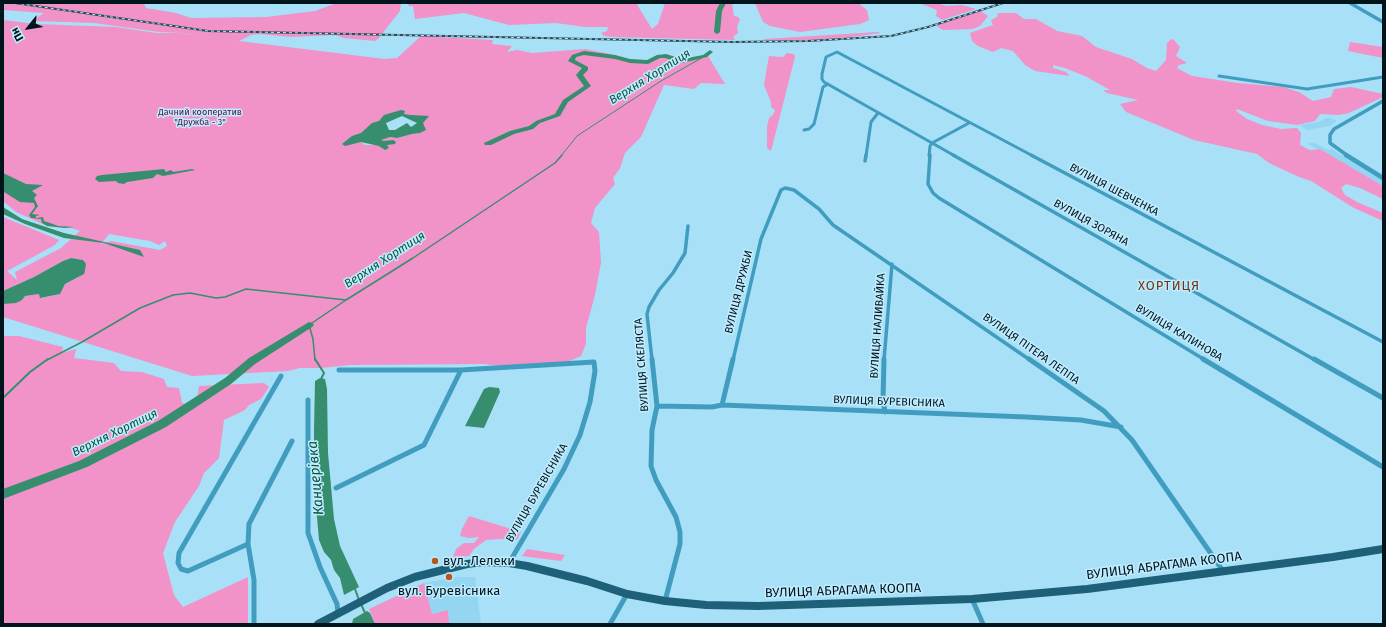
<!DOCTYPE html>
<meta charset="utf-8">
<style>
body{margin:0}
#map{position:relative;width:1386px;height:627px;overflow:hidden;background:#a8e0f8;font-family:"Fira Sans",sans-serif}
canvas{display:block}
.frame{position:absolute;inset:0;border:4px solid #00141c;pointer-events:none}
.north{position:absolute;left:8px;top:8px;width:40px;height:40px;-webkit-text-stroke:3px #bfecff;paint-order:stroke;rotate:240deg;font-size:11px;font-weight:700;line-height:16px;text-align:center;color:#00141c}
.north::after{content:'';display:block;margin:auto;width:14px;height:18px;background:#00141c;clip-path:polygon(50% 0,100% 100%,50% 72%,0 100%)}
</style>
<div id="map">
<canvas width="1386" height="627"></canvas>
<div class="frame"></div>
<div class="north">Пн</div>
</div>
<script>
const ctx = document.querySelector('canvas').getContext('2d');
ctx.lineJoin = 'round';
function fill(path, color) {
  ctx.fillStyle = color;
  ctx.fill(path, 'evenodd');
}
function toPath(rows) {
  const path = new Path2D();
  for (const r of rows) {
    path.moveTo(r[0], r[1]);
    for (let i = 2; i < r.length; i += 2) path.lineTo(r[i], r[i + 1]);
  }
  return path;
}
function trace(path, color, width, dash) {
  ctx.strokeStyle = color;
  ctx.lineWidth = width;
  ctx.lineCap = dash ? 'butt' : 'round';
  ctx.setLineDash(dash || []);
  ctx.stroke(path);
}
function write(font, color, halo, rows, align = 'center') {
  ctx.font = font + ' "Fira Sans",sans-serif';
  ctx.lineWidth = 3;
  ctx.setLineDash([]);
  ctx.textBaseline = 'middle';
  ctx.strokeStyle = halo;
  ctx.fillStyle = color;
  for (const [text, x, y, turn = 0] of rows) {
    ctx.save();
    ctx.translate(x, y);
    ctx.rotate((+turn || 0) * Math.PI / 180);
    ctx.textAlign = isNaN(turn) ? turn : align;
    if (halo) ctx.strokeText(text, 0, 0);
    ctx.fillText(text, 0, 0);
    ctx.restore();
  }
}
fill(toPath([
 [1328,117,1337,121,1330,126,1307,130,1300,125,1319,122],
 [1313,142,1328,150,1332,149,1383,180,1383,186,1320,149,1317,149,1308,144],
 [456,577,475,577,481,624,449,624,448,610,432,614,424,583]
]), '#94d6f1');
fill(toPath([
 [3,3,144,3,146,8,176,13,191,18,266,17,315,11,337,3,401,3,400,11,378,39,375,41,344,38,335,35,291,37,259,34,251,35,239,41,385,59,397,58,421,36,493,40,492,44,512,46,507,52,517,50,532,53,585,49,611,54,615,57,630,61,648,62,659,56,666,56,675,60,682,61,697,57,703,58,708,56,725,84,701,83,694,89,664,85,641,137,625,153,620,168,613,178,615,184,595,208,591,223,599,232,601,263,595,295,586,328,586,344,581,356,563,364,500,366,484,364,350,365,321,368,300,368,288,371,192,376,3,317,3,304,22,300,25,296,39,294,41,298,60,294,65,284,79,277,83,260,71,258,63,261,34,277,3,291,3,217,59,240,55,245,7,271,17,280,15,272,61,248,80,231,72,228,45,225,16,212,3,201,3,20,36,24,116,27,157,33,180,33,215,38,182,33,159,32,94,23,32,21,44,13,3,10,3,5,5,3],
 [402,114,412,115,425,130,420,133,412,134,397,138,390,137,380,140,384,142,393,140,387,145,365,145,361,142,350,143,361,133],
 [109,234,150,241,159,245,165,241,167,246,160,250,111,241,101,244],
 [407,3,636,3,652,29,658,24,665,3,732,3,734,16,738,17,740,20,737,26,738,33,733,37,735,40,613,37,604,36,601,33,607,31,608,27,585,27,556,23,509,25,464,13,415,19,413,6,409,6],
 [755,3,858,3,867,10,869,20,860,24,800,32,770,26,763,22],
 [919,3,936,3,947,6,962,5,976,9,942,20,936,16,937,10],
 [981,11,988,16,980,26,973,29,943,30,938,27,937,24],
 [998,13,1016,13,1024,19,1036,19,1057,31,1082,36,1096,47,1132,59,1147,68,1156,71,1166,60,1167,43,1171,39,1174,40,1180,47,1176,56,1187,63,1179,65,1177,68,1192,76,1238,83,1283,87,1299,92,1313,101,1331,97,1334,89,1351,87,1383,94,1383,97,1349,113,1339,115,1320,114,1315,121,1297,125,1268,121,1237,109,1236,111,1247,119,1262,125,1281,129,1297,128,1301,133,1300,145,1310,150,1320,149,1383,186,1383,199,1360,188,1346,184,1341,188,1345,195,1357,202,1383,213,1383,221,1354,208,1311,181,1299,177,1269,163,1257,154,1194,140,1126,112,1120,104,1138,100,1107,93,1103,90,1110,90,1087,77,1065,68,1053,65,1053,68,1066,72,1070,76,1035,71,1025,65,1013,51,1001,48,993,52,978,46,972,41,970,33,993,25,991,20,997,17],
 [878,32,880,33,852,37,810,40,763,40,764,39],
 [1350,42,1383,47,1383,58,1348,51],
 [787,53,794,54,795,57,771,151,767,148,767,127,769,118,773,115,775,110,771,107,771,102,764,85,767,67,769,56,783,57],
 [3,336,19,336,63,347,62,353,76,349,74,358,114,363,121,371,142,372,164,379,167,387,179,388,182,403,188,404,197,398,199,386,264,383,269,387,261,399,249,405,245,410,224,420,219,458,204,473,199,486,175,522,163,553,174,595,183,607,248,577,248,624,3,624],
 [469,516,521,532,517,540,498,539,486,540,474,549,469,556,453,557,456,549,464,543,474,543,479,537,469,538,460,536,462,529],
 [527,549,565,555,561,561,522,556],
 [424,583,432,614,448,610,449,624,375,624,369,609]
]), '#f192c8');
fill(toPath([
 [401,110,405,111,404,114,411,115,429,116,423,123,426,130,420,133,412,134,397,138,390,137,381,140,384,141,393,140,396,142,395,144,387,145,389,148,385,150,379,146,361,142,345,146,342,144,352,136,361,133,372,123,379,121,384,115],
 [402,116,417,123,411,127,407,123,395,130,389,130,386,123],
 [164,169,166,172,171,170,173,172,192,169,195,170,163,176,157,174,153,178,127,182,124,184,118,183,116,181,99,182,95,179,97,176,102,175],
 [3,173,26,184,43,185,32,191,37,195,34,198,38,206,32,214,40,215,36,216,36,218,43,217,44,221,50,223,58,226,74,227,65,228,47,226,42,223,41,219,31,218,29,215,35,207,34,203,20,202,4,192],
 [3,207,22,219,64,233,140,250,144,257,104,243,64,238,25,224,3,214],
 [71,258,83,260,86,264,85,270,84,274,65,284,60,294,40,298,39,294,25,296,22,300,16,303,3,304,3,291,34,277,63,261],
 [320,378,325,379,327,389,328,453,334,519,340,546,359,587,344,595,340,578,334,570,331,560,324,552,319,540,315,495,319,473,314,461,314,430,315,381],
 [489,387,499,388,500,392,484,428,465,426,484,389],
 [367,611,370,613,375,624,352,624,353,619]
]), '#378e6e');
trace(toPath([
 [561,156,577,136,661,81,705,56]
]), '#378e6e', 1);
trace(toPath([
 [47,360,82,342,140,308,173,295,190,293,216,298,225,297,246,289,346,300,413,258,555,163,562,155],
 [315,360,313,339,309,325,346,300]
]), '#378e6e', 1.5);
trace(toPath([
 [315,359,324,373,321,379],
 [3,398,30,372,48,359],
 [355,589,359,600],
 [361,604,365,613]
]), '#378e6e', 2);
fill(toPath([
 [720,3,726,3,722,11,720,32,717,34,714,32,716,11,720,3],
 [710,50,713,52,707,57,682,63,665,58,660,58,648,64,630,63,615,59,584,55,576,57,575,60,588,67,588,70,583,75,591,86,568,102,560,116,540,123,533,129,514,134,491,145,485,145,484,143,510,131,529,126,536,121,555,114,563,100,584,86,576,75,582,68,568,61,572,55,584,51,615,55,630,59,647,60,657,55,666,54,682,59,703,55,710,50],
 [309,322,312,323,314,325,312,327,255,364,231,384,166,427,87,467,3,499,3,489,79,461,158,421,225,378,249,358,309,322]
]), '#378e6e');
trace(toPath([
 [1219,76,1307,89,1383,77],
 [804,130,809,129,814,124,823,87,828,84],
 [866,156,871,122,878,113],
 [929,156,930,146,932,143,969,123],
 [955,156,824,82,822,79,822,74,826,57,837,52,1033,156]
]), '#419dbf', 3);
trace(toPath([
 [930,155,928,184,933,193,939,198,1205,360],
 [953,155,1315,360],
 [1031,155,1383,342],
 [865,161,866,155],
 [652,360,647,314,649,307,659,290,673,273,685,253,688,226],
 [733,360,761,239,781,190,785,188,794,190,819,209,833,225,1030,360],
 [884,360,892,264]
]), '#419dbf', 3.5);
trace(toPath([
 [652,359,657,406,652,430,651,466,656,480,676,517,680,532,680,544,665,601],
 [884,359,883,400,885,412],
 [1029,359,1104,411,1132,440,1223,571],
 [1203,359,1383,467],
 [1314,359,1383,398],
 [339,370,461,370,594,362,595,371,590,402,580,435,564,469,509,563],
 [308,400,308,533,320,567,337,604,338,613],
 [722,405,733,359],
 [657,406,712,407,722,405,1026,417,1081,420,1121,427],
 [336,488,424,445,461,370],
 [248,544,188,571,181,569,178,563,179,553,281,376],
 [972,599,983,624],
 [254,624,254,580,248,544,249,524,292,441],
 [610,624,627,594]
]), '#419dbf', 5);
trace(toPath([
 [1350,3,1383,22],
 [1348,156,1330,143,1330,135,1334,129,1383,101]
]), '#419dbf', 3.5);
trace(toPath([
 [1346,155,1383,178]
]), '#419dbf', 4.5);
trace(toPath([
 [318,624,387,588,415,577,467,564,483,562,509,563,527,566,587,581,627,594,665,601,706,605,758,606,972,599,1087,589,1333,557,1383,549]
]), '#1d6078', 8);
const rail = toPath([
 [15,3,208,31,733,42,808,41,891,36,928,27,1003,3]
]);
trace(rail, '#2a4752', 2);
trace(rail, '#bfecff', 1, [3]);
for (const [x, y, r, color] of [
 [435,561,4,"#b8551e"],
 [449,577,4,"#b8551e"]
]) {
  const dot = new Path2D();
  dot.arc(x, y, r, 0, 2 * Math.PI);
  ctx.fillStyle = color;
  ctx.fill(dot);
  trace(dot, '#bfecff', 1.5);
}
write('9px', '#591140', '#bfecff', [
 ["Дачний кооператив",200,112],
 ["\"Дружба - 3\"",200,122]
]);
write('11px', '#00141c', '#bfecff', [
 ["ВУЛИЦЯ ШЕВЧЕНКА",1114,190,28],
 ["ВУЛИЦЯ ЗОРЯНА",1091,223,29],
 ["ВУЛИЦЯ ДРУЖБИ",739,292,-76],
 ["ВУЛИЦЯ НАЛИВАЙКА",878,326,-86],
 ["ВУЛИЦЯ КАЛИНОВА",1179,333,31],
 ["ВУЛИЦЯ ПІТЕРА ЛЕППА",1031,349,35],
 ["ВУЛИЦЯ СКЕЛЯСТА",642,365,-94],
 ["ВУЛИЦЯ БУРЕВІСНИКА",889,402,2],
 ["ВУЛИЦЯ БУРЕВІСНИКА",537,493,-60]
]);
write('italic 12px', '#0a523b', '#bfecff', [
 ["Верхня Хортиця",650,77,-32],
 ["Верхня Хортиця",385,260,-33],
 ["Верхня Хортиця",115,433,-26]
]);
ctx.letterSpacing = '1px';
write('13px', '#733412', '#bfecff', [
 ["ХОРТИЦЯ",1169,286]
]);
ctx.letterSpacing = '0px';
write('13px', '#00141c', '#bfecff', [
 ["вул. Лелеки",443,561],
 ["вул. Буревісника",449,591,"center"]
], 'left');
write('13px', '#00141c', '#bfecff', [
 ["ВУЛИЦЯ АБРАГАМА КООПА",1164,566,-7],
 ["ВУЛИЦЯ АБРАГАМА КООПА",843,591,-2]
]);
write('italic 14px', '#0a523b', '#bfecff', [
 ["Канцерівка",316,478,-95]
]);
</script>
